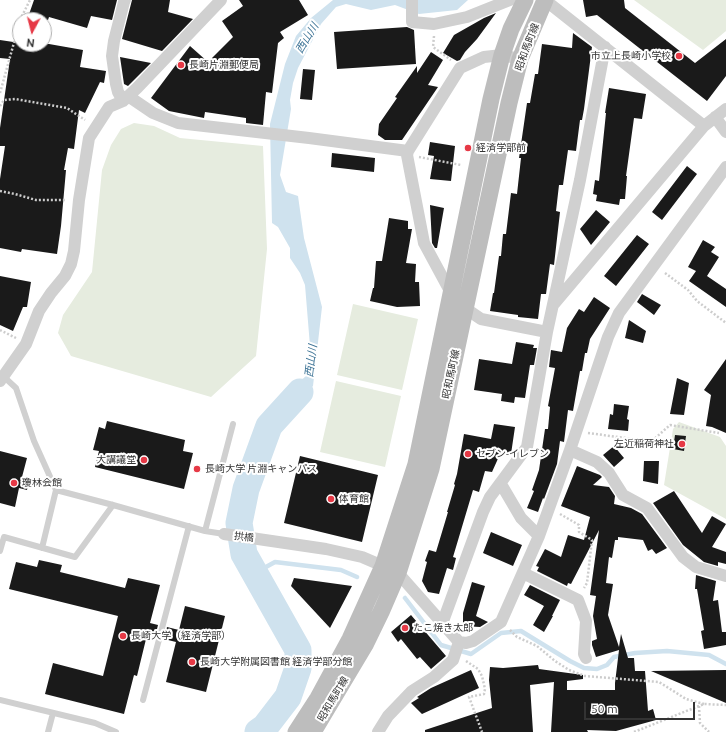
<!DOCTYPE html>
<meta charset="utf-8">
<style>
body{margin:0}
#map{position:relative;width:726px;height:732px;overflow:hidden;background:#fff;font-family:Ubuntu,sans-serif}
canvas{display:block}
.north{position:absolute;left:12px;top:12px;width:40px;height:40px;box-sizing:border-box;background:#fff;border:1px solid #adadad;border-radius:50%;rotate:187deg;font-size:11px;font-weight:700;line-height:16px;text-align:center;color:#333}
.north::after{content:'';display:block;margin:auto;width:14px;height:18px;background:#e63946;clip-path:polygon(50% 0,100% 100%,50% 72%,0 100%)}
.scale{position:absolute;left:584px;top:702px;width:111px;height:18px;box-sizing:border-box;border:2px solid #333;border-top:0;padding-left:5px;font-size:12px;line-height:14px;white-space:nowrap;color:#333;-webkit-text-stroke:3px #fff;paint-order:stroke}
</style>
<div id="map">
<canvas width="726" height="732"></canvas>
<div class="north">N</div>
<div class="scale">50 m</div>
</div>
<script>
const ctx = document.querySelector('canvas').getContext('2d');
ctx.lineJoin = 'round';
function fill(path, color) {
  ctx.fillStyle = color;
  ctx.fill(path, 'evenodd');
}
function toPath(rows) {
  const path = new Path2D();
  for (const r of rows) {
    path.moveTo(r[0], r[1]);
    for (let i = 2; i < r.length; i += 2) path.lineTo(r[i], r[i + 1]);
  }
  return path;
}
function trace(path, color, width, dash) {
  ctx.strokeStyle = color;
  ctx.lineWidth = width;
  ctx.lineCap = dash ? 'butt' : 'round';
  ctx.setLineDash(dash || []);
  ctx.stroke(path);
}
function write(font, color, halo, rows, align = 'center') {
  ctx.font = font + ' Ubuntu,"Noto Sans JP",sans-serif';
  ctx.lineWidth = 4;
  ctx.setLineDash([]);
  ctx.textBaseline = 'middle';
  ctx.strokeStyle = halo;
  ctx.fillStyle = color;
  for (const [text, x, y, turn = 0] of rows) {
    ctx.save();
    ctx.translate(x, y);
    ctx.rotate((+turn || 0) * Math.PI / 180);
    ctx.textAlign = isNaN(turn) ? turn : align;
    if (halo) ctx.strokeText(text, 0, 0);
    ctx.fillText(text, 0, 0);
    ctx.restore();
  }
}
fill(toPath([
 [634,0,726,0,726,31,703,50],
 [134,123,154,126,180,138,263,146,267,249,256,356,211,397,71,356,58,333,63,315,92,272,102,170,111,145,121,129],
 [353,304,418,319,402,390,337,375],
 [336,381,401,396,385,467,320,452],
 [679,422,720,437,726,446,726,519,664,485,673,429]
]), '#e6ecdf');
fill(toPath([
 [333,0,468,0,457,10,419,14,395,5,371,10,346,4,336,7,321,24,298,68,293,83,290,100,291,109,280,175,286,192,298,196,304,238,322,307,313,386,302,395,296,407,282,421,269,415,280,400,307,375,310,346,305,285,300,273,290,258,290,248,278,227,272,223,270,124,285,64,296,36,311,18]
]), '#cfe2ee');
trace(toPath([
 [255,573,275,562,341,570,357,577],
 [405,598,441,645,471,654,501,633,521,631,570,661,584,668,597,669,607,665,614,657,635,653,667,651,709,655,726,664]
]), '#cfe2ee', 4.5);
trace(toPath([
 [258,732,265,727,288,697,298,668,298,650,244,554,239,523,246,489,269,426,300,392]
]), '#cfe2ee', 27);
fill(toPath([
 [34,0,117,0,112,20,91,16,87,28,49,17,48,20,27,20],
 [132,0,170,0,168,12,193,19,162,51,122,39],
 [239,0,299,0,308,15,280,32,284,38,278,43,272,93,266,92,263,125,246,123,246,118,205,112,204,118,169,111,151,98,190,46,208,62,233,37,222,21,243,6],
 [583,0,624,0,625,8,695,63,726,39,726,76,707,101,597,15,586,17],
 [496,13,477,39,465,52,460,60,457,61,443,53,454,35,484,18],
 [407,27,414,30,416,64,337,69,334,32],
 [573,33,592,47,584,109,582,120,580,120,576,151,568,150,563,185,559,185,556,211,560,212,554,265,550,264,546,294,541,294,538,319,518,317,518,315,490,311,493,293,494,293,499,256,501,256,503,234,506,234,511,193,517,194,521,158,519,158,527,103,530,103,535,74,538,74,542,44,572,48],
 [0,40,20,43,20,44,49,44,83,50,80,67,106,71,104,83,100,82,85,113,79,110,74,149,68,148,64,170,66,170,61,226,57,254,22,249,21,252,0,248,0,179,5,146,0,146,0,128,10,59,0,58],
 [431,52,443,60,428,85,438,87,402,140,385,140,378,135,379,124,397,98,395,97,417,66,417,73],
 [120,57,151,63,128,86,124,84],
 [303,69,315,70,312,100,300,99],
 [609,88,646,94,642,119,634,118,626,176,627,176,625,199,620,199,619,205,596,201,597,195,593,194,595,180,599,181,606,113,605,113],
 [430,142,455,146,451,181,430,179,434,156,428,155],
 [332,153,375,158,374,172,331,167],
 [687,166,697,174,662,220,652,212],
 [430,205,444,208,437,248,435,248,432,243],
 [596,210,610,222,591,245,580,229],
 [389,218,408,221,408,229,412,229,406,263,416,264,415,282,419,282,420,306,397,307,370,301,373,288,374,288,376,261,382,261],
 [637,235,649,244,616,286,604,276],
 [703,240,715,247,711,252,719,257,707,276,726,289,726,307,689,281,696,271,688,267],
 [0,276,31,282,27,307,23,307,13,331,0,325],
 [642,294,661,305,654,315,637,302],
 [594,297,610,308,590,339,587,353,585,353,582,371,580,371,573,411,568,410,564,442,560,441,557,464,544,499,543,498,538,512,527,508,534,491,532,490,539,470,545,429,548,429,550,407,548,406,555,368,549,367,551,350,562,352,567,328,579,309,584,312],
 [629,320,646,331,643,343,625,338],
 [516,342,534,345,533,348,537,348,534,365,530,365,525,398,515,397,514,403,501,401,502,394,474,390,479,359,512,364],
 [726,359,726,433,712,427,706,426,711,395,704,390],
 [677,378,689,383,684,415,670,414],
 [614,404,629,406,627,419,629,420,628,431,608,429,610,414,613,415],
 [107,421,185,440,183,451,193,453,184,489,95,467,99,451,93,450,99,427,105,429],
 [494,424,515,427,511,454,501,452,492,472,485,471,479,492,473,490,453,557,456,558,453,570,447,568,439,594,428,592,422,581,427,562,425,561,429,550,436,552,448,512,447,512,455,485,454,484,457,474,464,434,491,439],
 [675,435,686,436,684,451,673,449],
 [614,446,624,458,614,467,603,455],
 [0,451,27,458,22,477,29,479,27,490,19,488,15,507,0,503],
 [300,456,378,475,362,542,284,523],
 [644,461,659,461,658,484,643,481],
 [577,466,600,475,602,477,593,485,609,487,615,496,614,504,631,508,642,514,667,548,656,554,652,549,648,551,643,540,618,537,618,540,615,540,612,558,609,557,606,583,613,584,608,615,619,647,621,634,628,658,634,658,635,671,645,671,648,711,653,709,656,720,616,731,587,730,588,732,551,732,554,682,530,685,533,732,425,732,425,730,492,708,489,680,490,667,503,668,538,665,539,669,583,675,583,679,567,681,567,690,615,690,615,683,619,650,596,657,592,645,592,641,597,639,593,616,596,596,590,595,599,530,571,584,568,583,567,586,537,571,539,567,536,566,545,549,561,557,568,535,584,540,590,517,561,506],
 [674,491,702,533,712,516,726,524,712,547,726,552,726,564,718,562,718,566,704,562,683,545,653,503],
 [491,532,522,545,513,566,483,553],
 [39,560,62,565,60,572,125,588,128,578,160,585,150,623,158,625,155,637,147,635,137,676,134,675,124,714,45,694,53,663,103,676,118,616,9,589,16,562,37,567],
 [696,575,716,581,713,601,718,600,722,632,726,632,726,645,704,649,701,631,704,630,697,589,695,589],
 [294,578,352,586,330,628,291,586],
 [472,582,485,586,476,616,488,622,480,627,463,626,463,613],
 [530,585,560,600,552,616,553,616,544,632,533,625,544,606,524,595],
 [185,606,225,616,206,692,166,682,176,642,164,639,167,627,179,630],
 [411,615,446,656,431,669,420,657,417,659,401,639,398,642,391,632],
 [471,670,479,688,422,714,411,703,419,698,417,697,431,688],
 [726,670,726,703,651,671]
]), '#1a1a1a');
trace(toPath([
 [20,20,30,0],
 [434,36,433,47,451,60],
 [0,93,20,21],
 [0,106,4,100,15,99,67,108,85,120],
 [419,157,461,165],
 [0,191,15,194,36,200,66,200],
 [665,273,688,290,697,301,726,323],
 [0,330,16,338],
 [588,433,670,444],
 [652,441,670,425,719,433],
 [560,514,579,525,579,532,592,540,587,583,584,588],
 [510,630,517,637,537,646,555,661,569,670,585,676,659,682,686,699,704,704],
 [466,661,478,669,482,676,485,689,484,694,469,697,482,732],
 [699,706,700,723,709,732],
 [634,732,704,704,726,705]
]), '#cdcdcd', 2.5, [2, 2]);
trace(toPath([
 [3,376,16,388,34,441,56,490,113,505,205,531,224,534],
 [205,531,233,424],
 [42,548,56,490],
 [0,551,4,537,75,557,113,505],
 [0,700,95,723,116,732],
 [143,700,189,526],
 [48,732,53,713]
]), '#d0d0d0', 6);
trace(toPath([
 [412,0,412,22,434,24,467,17,510,0],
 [545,0,704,126],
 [520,59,502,55,484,57,460,68,408,151,407,155,424,243,451,293,465,308,481,319,547,332],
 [128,96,153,113,178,123,309,138,408,151],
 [123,101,118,92,116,84,112,56,114,41,124,2,125,0],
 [715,117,726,132],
 [554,304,704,126,726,109],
 [0,381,26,344,39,311,51,293,65,276,71,264,74,251,79,200,89,138,109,107,123,101,137,88,221,0],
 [570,450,597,462,609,473,623,495,647,508,683,557,696,567,726,576],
 [501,484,521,518,539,536],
 [224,534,326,549,362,557,383,566,398,573,459,642,466,643,473,641,501,622,539,536,570,450,608,337,619,313,726,167],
 [523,573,578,600,586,621,584,654,586,658],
 [442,624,483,512,490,497,527,447,547,332,580,180,605,47],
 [378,732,388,716,412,691,434,677,453,660,459,642]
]), '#d0d0d0', 12);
trace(toPath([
 [296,732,318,698,350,639,383,566,416,464,491,99,502,55,511,29,525,0],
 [313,732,365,645,382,610,398,573,431,469,509,103,520,59,545,0]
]), '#bdbdbd', 17);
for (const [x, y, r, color] of [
 [679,56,4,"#e63946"],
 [181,65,4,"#e63946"],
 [468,148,4,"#e63946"],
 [682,444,4,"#e63946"],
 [468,454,4,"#e63946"],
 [144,460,4,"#e63946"],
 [197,469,4,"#e63946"],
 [14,483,4,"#e63946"],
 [331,499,4,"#e63946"],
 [405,628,4,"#e63946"],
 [123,636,4,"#e63946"],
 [192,662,4,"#e63946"]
]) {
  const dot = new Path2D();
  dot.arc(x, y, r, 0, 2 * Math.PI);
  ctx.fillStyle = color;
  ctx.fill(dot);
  trace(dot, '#fff', 1.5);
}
write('10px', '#333', '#fff', [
 ["昭和馬町線",527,47,-69],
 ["昭和馬町線",451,374,-78],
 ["拱橋",244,537,7],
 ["昭和馬町線",333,699,-59]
]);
write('10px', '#333', '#fff', [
 ["市立上長崎小学校",671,56,"right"],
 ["長崎片淵郵便局",189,65],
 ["経済学部前",476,148],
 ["左近稲荷神社",674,444,"right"],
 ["セブン-イレブン",476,454],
 ["大講議堂",136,460,"right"],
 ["長崎大学 片淵キャンパス",205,469],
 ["瓊林会館",22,483],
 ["体育館",339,499],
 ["たこ焼き太郎",413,628],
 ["長崎大学（経済学部）",131,636],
 ["長崎大学附属図書館 経済学部分館",200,662]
], 'left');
write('italic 11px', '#3f7597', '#fff', [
 ["西山川",307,38,-59],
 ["西山川",311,361,-83]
]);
</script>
